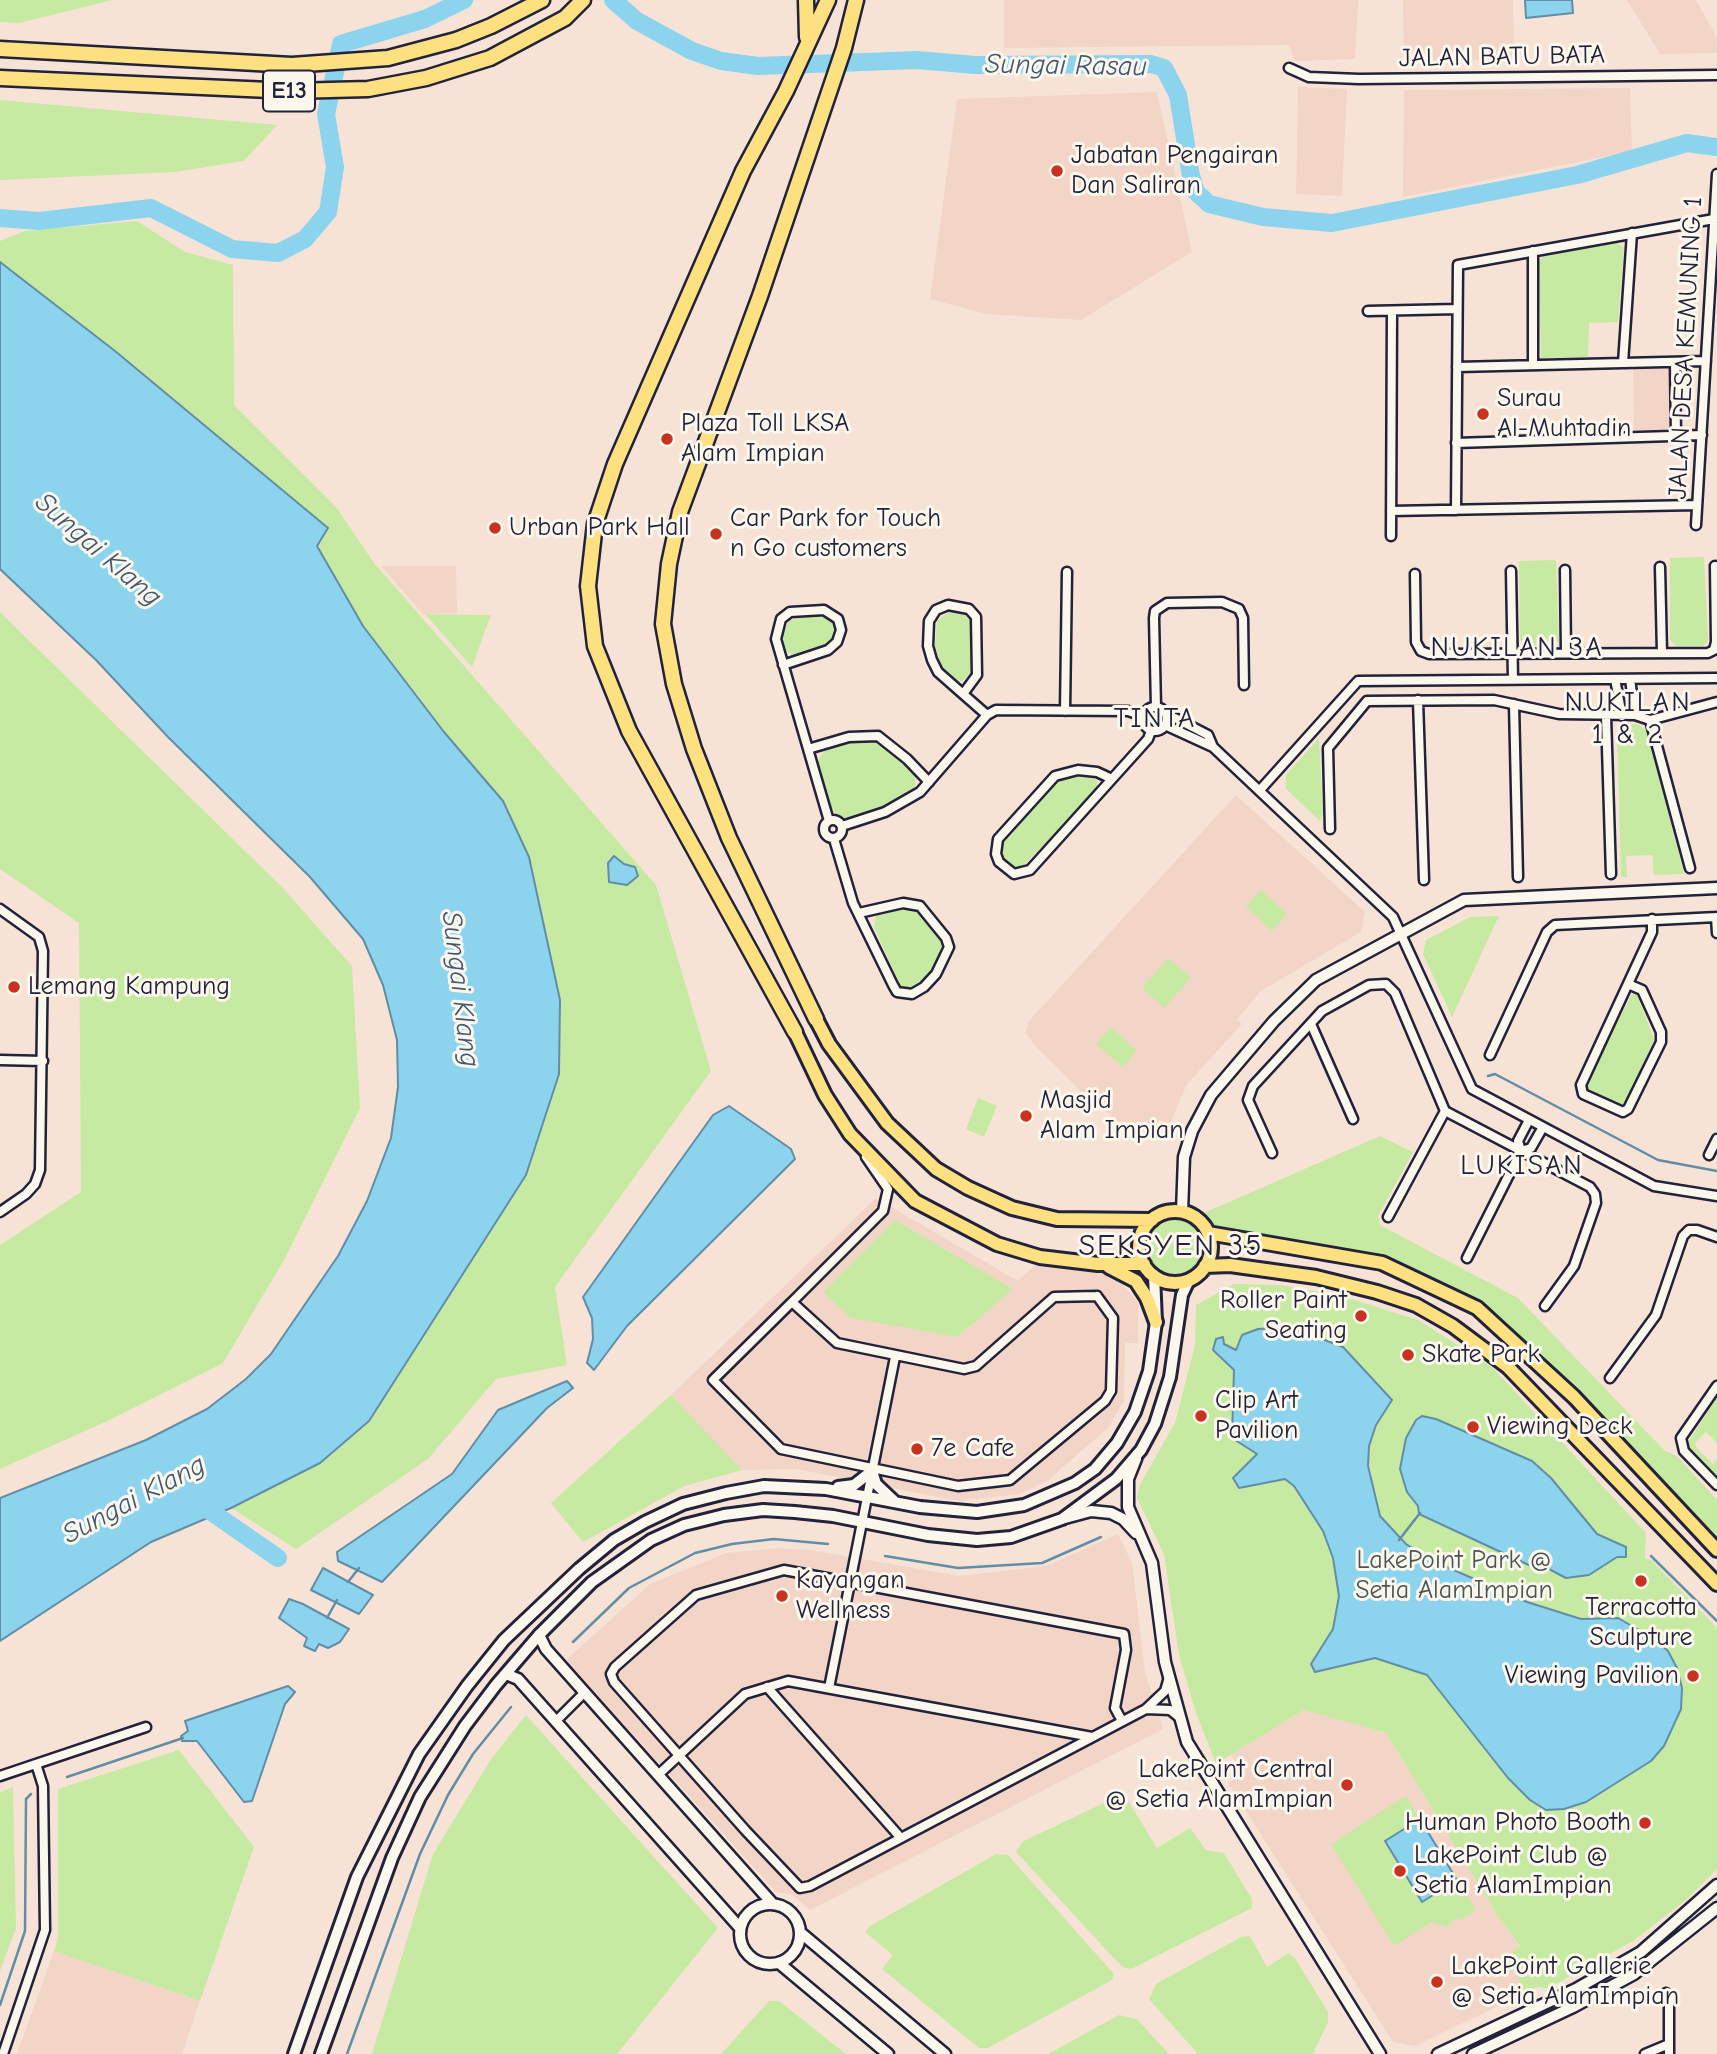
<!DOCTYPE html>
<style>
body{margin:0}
canvas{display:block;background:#f6e3d6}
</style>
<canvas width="1717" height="2054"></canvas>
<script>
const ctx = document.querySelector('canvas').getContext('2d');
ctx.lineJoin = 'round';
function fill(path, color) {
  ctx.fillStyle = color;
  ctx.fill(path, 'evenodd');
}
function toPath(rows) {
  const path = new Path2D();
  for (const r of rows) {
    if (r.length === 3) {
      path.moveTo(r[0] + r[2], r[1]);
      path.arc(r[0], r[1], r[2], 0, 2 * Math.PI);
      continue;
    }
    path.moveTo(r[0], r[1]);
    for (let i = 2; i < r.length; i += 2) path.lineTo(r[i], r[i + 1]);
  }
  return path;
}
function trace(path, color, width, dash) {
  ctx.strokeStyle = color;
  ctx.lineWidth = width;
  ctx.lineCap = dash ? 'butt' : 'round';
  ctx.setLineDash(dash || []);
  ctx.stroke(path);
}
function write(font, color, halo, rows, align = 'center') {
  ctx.font = font + ' "Comic Neue",sans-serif';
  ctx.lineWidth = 6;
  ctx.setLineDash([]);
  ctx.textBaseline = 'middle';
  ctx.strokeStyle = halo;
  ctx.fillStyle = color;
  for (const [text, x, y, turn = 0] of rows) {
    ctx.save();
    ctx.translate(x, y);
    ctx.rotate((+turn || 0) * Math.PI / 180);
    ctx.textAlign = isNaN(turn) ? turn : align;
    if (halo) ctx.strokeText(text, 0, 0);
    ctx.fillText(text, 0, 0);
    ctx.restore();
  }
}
fill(toPath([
 [1004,0,1358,0,1355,59,1295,61,1289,45,1004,48],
 [1403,0,1513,0,1514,59,1404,63],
 [1627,0,1696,0,1717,38,1717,53,1660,54],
 [1298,87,1347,89,1342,196,1296,194],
 [1630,88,1632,151,1403,197,1404,90],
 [1157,92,1192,252,1081,320,986,314,930,299,957,99],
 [1672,366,1673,433,1634,434,1633,367],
 [381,566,456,566,457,613,423,614],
 [1236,795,1365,912,1361,932,1261,991,1237,1019,1242,1024,1187,1084,1170,1124,1159,1120,1152,1134,1110,1118,1111,1114,1099,1109,1034,1045,1026,1032,1029,1021],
 [876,1198,1018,1281,1034,1266,1112,1273,1138,1302,1138,1343,1125,1343,1124,1401,1108,1428,1047,1481,1020,1494,958,1501,796,1469,742,1470,684,1486,583,1542,551,1503,671,1395],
 [1118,1534,1132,1563,1145,1672,1163,1729,810,1910,793,1895,776,1892,566,1660,650,1584,726,1553,776,1548,811,1550,959,1576,1046,1566],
 [1304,1710,1386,1733,1497,1915,1520,1947,1517,1948,1538,1987,1415,2046,1393,2042,1228,1783,1242,1774,1231,1755],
 [54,1951,200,2001,182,2054,17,2054]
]), '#f3d5c7');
fill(toPath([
 [0,0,113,0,19,23,0,22],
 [0,100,277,125,244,161,175,172,0,180],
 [137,221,185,252,233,265,234,405,336,507,374,563,656,885,711,1071,555,1287,567,1365,496,1379,428,1459,296,1549,231,1508,320,1463,503,801,444,732,363,626,317,546,115,351,0,261,0,241,25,231],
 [1616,242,1624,248,1618,322,1589,323,1588,357,1541,359,1539,262,1542,257,1548,252],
 [1704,557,1708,641,1703,646,1676,646,1670,640,1670,558],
 [1556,560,1559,641,1554,645,1526,646,1520,640,1519,561],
 [950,611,962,611,971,621,972,671,963,681,953,680,942,669,935,646,937,621],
 [0,612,282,887,352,966,360,1108,284,1260,223,1363,105,1422,0,1469,0,1245,81,1192,79,923,0,869],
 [425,614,491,615,472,667],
 [801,616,830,618,835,625,834,636,827,644,796,655,789,653,784,649,780,635,790,621],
 [1637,724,1647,730,1684,874,1654,875,1652,855,1626,856,1627,877,1621,877,1617,732,1624,725],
 [1319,738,1323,814,1320,821,1286,789,1286,775],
 [851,741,875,741,886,748,915,776,915,788,885,807,845,818,838,815,832,809,818,760,825,750],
 [1091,776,1097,781,1097,791,1022,867,1011,868,1001,854,1001,843,1059,779],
 [1261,890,1287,914,1272,931,1246,906],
 [904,907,918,912,942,943,944,950,942,957,924,978,908,990,901,987,874,927,876,916,880,913],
 [1499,916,1452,1017,1423,954,1426,940,1470,917],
 [1168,958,1191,978,1164,1008,1142,988],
 [1632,994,1637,995,1654,1039,1626,1103,1617,1107,1587,1091,1586,1083],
 [1110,1027,1137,1050,1123,1067,1096,1044],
 [978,1098,997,1106,984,1137,966,1129],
 [1380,1136,1413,1152,1378,1216,1380,1225,1518,1298,1665,1451,1677,1456,1717,1500,1717,1539,1568,1382,1482,1305,1380,1254,1213,1227,1204,1213],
 [1175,1247,27],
 [895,1220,1013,1289,957,1337,851,1318,823,1292],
 [1234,1284,1280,1285,1342,1296,1418,1320,1492,1367,1646,1533,1645,1558,1651,1560,1717,1628,1717,1869,1686,1900,1633,1941,1547,1989,1538,1987,1503,2004,1501,2000,1520,1984,1518,1964,1511,1953,1520,1946,1497,1915,1386,1733,1304,1710,1216,1764,1196,1713,1179,1655,1164,1554,1137,1498,1140,1484,1175,1423,1195,1345,1196,1305],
 [671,1395,742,1470,684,1486,583,1542,551,1503],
 [1717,1397,1717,1443,1706,1432,1695,1443,1696,1447,1713,1464,1717,1460,1717,1479,1687,1444],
 [526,1715,718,1928,617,2054,372,2054,433,1854,491,1759],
 [179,1750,254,1847,200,2001,54,1951,58,1939,58,1789],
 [13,1787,16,1928,0,1971,0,1792],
 [1406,1796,1476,1910,1460,1920,1456,1918,1447,1927,1432,1922,1394,1946,1331,1844],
 [1116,1797,1127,1799,1157,1848,1190,1828,1206,1850,1224,1853,1252,1899,1252,1908,1131,1969,1122,1967,1016,1852,1022,1842],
 [996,1854,1008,1855,1114,1974,1112,1980,988,2048,979,2048,882,1969,893,1955,865,1932,870,1926],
 [1250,1936,1267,1967,1289,1953,1295,1958,1328,2012,1328,2022,1313,2054,1198,2054,1149,1999,1156,1984,1241,1937],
 [769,2001,779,2001,846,2054,721,2054],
 [1119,2015,1137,2019,1169,2054,1048,2054]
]), '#c7eaa3');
const water = toPath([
 [1525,0,1572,0,1573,13,1526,18,1525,0],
 [0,262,115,351,328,528,317,546,363,626,444,732,503,801,529,857,560,1000,559,1074,526,1175,369,1421,320,1463,231,1508,151,1542,0,1641,0,1498,146,1440,207,1409,246,1379,271,1354,338,1256,367,1201,391,1138,398,1087,397,1040,383,985,363,939,310,877,168,737,96,660,0,569,0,262],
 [614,856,624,864,635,867,638,876,627,885,609,882,608,863,614,856],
 [729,1106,791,1149,795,1159,627,1326,594,1370,587,1363,593,1339,592,1318,583,1297,713,1115,729,1106],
 [1291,1327,1343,1347,1392,1400,1376,1425,1369,1446,1368,1466,1380,1516,1406,1544,1433,1561,1527,1602,1581,1619,1618,1618,1653,1638,1668,1651,1677,1668,1682,1688,1681,1709,1664,1746,1651,1761,1586,1802,1564,1809,1546,1810,1530,1800,1508,1778,1427,1675,1375,1658,1315,1672,1311,1664,1333,1629,1339,1596,1333,1558,1323,1531,1294,1486,1285,1479,1239,1488,1233,1478,1257,1454,1232,1438,1234,1370,1213,1350,1216,1339,1223,1337,1224,1344,1236,1350,1242,1335,1258,1329,1291,1327],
 [567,1381,573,1388,547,1408,382,1582,338,1561,337,1552,452,1474,498,1410,567,1381],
 [1422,1416,1436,1419,1532,1461,1551,1478,1597,1534,1626,1547,1626,1557,1617,1557,1589,1575,1566,1578,1545,1567,1533,1567,1419,1514,1418,1506,1407,1492,1400,1469,1406,1438,1416,1420,1422,1416],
 [323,1568,373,1595,359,1614,311,1590,323,1568],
 [289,1599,303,1604,349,1629,340,1642,328,1648,319,1644,315,1651,304,1646,307,1638,279,1618,289,1599],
 [288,1686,295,1692,285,1704,252,1801,244,1802,197,1741,182,1741,181,1736,188,1731,185,1721,288,1686],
 [1420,1819,1457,1880,1422,1902,1385,1841,1420,1819]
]);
fill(water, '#8cd4ee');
trace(water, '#628da6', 2);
trace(toPath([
 [1488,1076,1495,1074,1658,1160,1717,1171],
 [1399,1540,1420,1513],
 [885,1556,958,1568,1042,1563,1101,1537],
 [1651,1556,1717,1621],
 [348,1582,359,1568],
 [327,1618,337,1600],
 [573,1642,629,1588,695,1553,732,1544,774,1539,828,1544],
 [67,1777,183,1738],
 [0,2005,25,1931,26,1799,31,1794],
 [347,2054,420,1854,448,1795,473,1754,511,1707]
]), '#628da6', 2.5);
trace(toPath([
 [613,0,637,21,692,51,721,61,758,66,917,60,975,65,1151,64,1164,68,1178,95,1191,176,1196,192,1209,204,1263,217,1332,223,1577,175,1687,143,1717,147],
 [0,218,39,221,151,208,232,249,278,253,305,239,328,212,335,167,326,114,341,44,425,19,464,0],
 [197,1502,278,1558]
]), '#8cd4ee', 18);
const minor = toPath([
 [1289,68,1309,77,1359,79,1717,75],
 [1368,311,1457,309],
 [1675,362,1676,436],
 [1623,363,1632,233],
 [1533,365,1533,251],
 [1457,367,1706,361],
 [1456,443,1702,435],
 [1456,510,1458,265,1714,219],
 [1391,511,1697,505],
 [1696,525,1717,174],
 [1391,536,1392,311],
 [1660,567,1662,653],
 [1565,570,1566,653],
 [1511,571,1513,679],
 [1415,574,1416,642,1421,651,1429,654,1708,653,1714,650,1716,642,1715,566],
 [783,665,828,650,837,642,841,630,838,619,824,610,790,612,781,619,776,639,829,821],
 [1615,679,1622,716],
 [1630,679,1635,715],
 [963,694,977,675,976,617,969,609,948,605,936,610,929,621,928,646,932,660,938,672,963,694,987,715],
 [1418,700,1424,880],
 [1514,704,1518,877],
 [1155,719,12],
 [1156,707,1154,618,1155,611,1167,603,1222,602,1239,609,1243,618,1244,685],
 [1065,711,1067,572],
 [1606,716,1611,874],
 [1167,719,1175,718,1208,735,1213,747,1393,917,1472,1089,1654,1186,1717,1196],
 [1650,720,1690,868],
 [1165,725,1213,747],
 [808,749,849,737,878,736,907,759,929,782],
 [1112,779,1097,772,1078,770,1055,776,998,839,996,854,999,862,1014,874,1030,870,1148,739,1151,731],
 [1260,790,1358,681,1717,678],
 [833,829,9],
 [842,826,885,812,920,792,987,715,996,710,1128,711,1143,716],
 [1330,829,1328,748,1367,701,1494,700,1559,714,1635,715,1650,720,1717,702],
 [834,839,853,903,893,985,897,992,912,994,924,987,936,974,949,947,946,938,920,906,903,903,859,913],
 [0,909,39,937,43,951,40,1170,35,1184,26,1194,0,1212],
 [1716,917,1717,933],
 [1628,984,1642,990,1661,1032,1661,1042,1628,1109,1623,1112,1583,1094,1581,1085,1652,932,1652,919],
 [1311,1024,1353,1119],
 [1490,1055,1547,932,1555,925,1717,917],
 [0,1060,43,1061],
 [1521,1151,1531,1148,1543,1127],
 [1272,1153,1248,1100,1253,1086,1322,1011,1369,985,1386,984,1395,993,1445,1111,1590,1187,1595,1194,1596,1203,1574,1266,1545,1306],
 [1709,1155,1717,1139],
 [1388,1217,1445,1111],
 [1467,1258,1521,1151,1518,1141,1529,1120],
 [1097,1296,1113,1318,1111,1391,1105,1401,1010,1480,958,1486,781,1449,713,1380,792,1302,837,1343,964,1369,976,1366,1054,1297,1097,1296],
 [792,1302,883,1211,888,1189,866,1157],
 [1610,1378,1656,1315,1683,1236,1689,1230,1697,1230,1717,1237],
 [1717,1386,1681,1438,1684,1451,1717,1485],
 [767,1687,900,1837],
 [829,1688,895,1357],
 [1146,1709,1170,1710,1180,1718],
 [556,1721,585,1692],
 [1122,1721,1115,1708,1126,1650,1124,1634,784,1570,696,1595,615,1667,611,1674,614,1682,746,1831,800,1888,810,1886,1146,1709,1165,1691,1169,1677],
 [658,1775,745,1694,788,1681,1092,1737],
 [0,1776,146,1727],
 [1666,1993,1669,1998,1669,2054],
 [3,2054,45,1930,43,1786,36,1764],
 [1645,2054,1669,2044]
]);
const tertiary = toPath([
 [1182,1212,1184,1157,1192,1131,1211,1095,1274,1021,1316,980,1464,900,1717,888],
 [1136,1459,1128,1479,1128,1507,1152,1563,1165,1662,1187,1742,1380,2054],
 [1065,1518,1091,1511,1111,1513,1123,1519,1136,1533],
 [539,1635,546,1649,772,1903],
 [506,1674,518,1679,740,1928],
 [770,1934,30],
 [801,1933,945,2054],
 [779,1963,888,2054],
 [1438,2054,1576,1989,1641,1952,1717,1885],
 [1473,2054,1573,2007,1634,1974,1717,1908]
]);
const secondary = toPath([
 [872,1471,876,1484,894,1501],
 [838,1487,854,1485,872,1471],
 [294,2054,357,1877,419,1754,467,1686,504,1640,579,1569,614,1540,645,1522,683,1504,726,1493,764,1486,826,1489,920,1507,977,1512,1024,1505,1075,1483,1095,1469,1117,1443,1135,1412,1149,1371,1156,1322,1154,1275],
 [321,2054,392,1858,420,1797,465,1726,496,1685,539,1635,592,1582,651,1540,684,1525,724,1515,763,1510,795,1512,833,1516,928,1535,977,1540,1011,1537,1062,1519,1116,1479,1141,1450,1155,1424,1170,1377,1182,1295,1189,1280]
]);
const primary = toPath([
 [816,1019,829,1044,887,1123,936,1169,968,1188,1012,1208,1057,1219,1152,1220],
 [795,1032,825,1095,850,1134,915,1201,997,1244,1040,1257,1098,1264,1144,1264],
 [1175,1247,36],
 [1208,1233,1382,1263,1477,1308,1574,1397,1717,1550],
 [1205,1266,1230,1265,1316,1277,1377,1292,1416,1305,1453,1326,1508,1367,1717,1584],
 [1109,1267,1136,1281,1147,1298,1156,1322]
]);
const motorway = toPath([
 [806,0,807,37],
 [0,49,292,65,388,58,456,40,491,26,542,0],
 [0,78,292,91,368,89,426,78,490,58,565,18,583,0],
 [816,1019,729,838,694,749,674,684,663,624,669,564,680,512,760,296,844,48,856,0],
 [795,1032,629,731,595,646,588,586,595,524,615,464,743,171,786,91,828,0]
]);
trace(minor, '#22223b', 13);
trace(tertiary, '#22223b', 15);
trace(secondary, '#22223b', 16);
trace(primary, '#22223b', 18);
trace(motorway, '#22223b', 19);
trace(minor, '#fbf7ec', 8);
trace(tertiary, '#fbf7ec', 10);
trace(secondary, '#fbf7ec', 10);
trace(primary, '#fde080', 12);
trace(motorway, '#fde080', 14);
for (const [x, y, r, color] of [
 [1057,171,7,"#c8321e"],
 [1483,414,7,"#c8321e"],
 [667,439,7,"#c8321e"],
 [495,528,7,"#c8321e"],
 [716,534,7,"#c8321e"],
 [14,987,7,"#c8321e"],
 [1026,1116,7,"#c8321e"],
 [1361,1316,7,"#c8321e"],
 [1408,1355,7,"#c8321e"],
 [1201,1416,7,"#c8321e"],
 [1473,1427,7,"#c8321e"],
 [917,1449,7,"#c8321e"],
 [1641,1581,7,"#c8321e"],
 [782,1596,7,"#c8321e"],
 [1693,1676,7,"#c8321e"],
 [1347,1785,7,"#c8321e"],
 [1645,1823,7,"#c8321e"],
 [1400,1871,7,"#c8321e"],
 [1437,1982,7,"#c8321e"]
]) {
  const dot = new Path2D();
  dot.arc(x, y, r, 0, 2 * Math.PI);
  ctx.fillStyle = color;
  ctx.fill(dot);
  trace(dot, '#fbf7ec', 2.5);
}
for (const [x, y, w] of [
 [289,91,52]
]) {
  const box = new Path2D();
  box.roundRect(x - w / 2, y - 20.5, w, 41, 5);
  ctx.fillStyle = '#fbf7ec';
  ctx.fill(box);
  trace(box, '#22223b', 2);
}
write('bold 24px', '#22223b', null, [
 ["E13",289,91]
]);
write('26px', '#22223b', '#fbf7ec', [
 ["JALAN BATU BATA",1502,57,-1],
 ["JALAN DESA KEMUNING 1",1686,348,-87]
]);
write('26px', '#22223b', '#fbf7ec', [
 ["Jabatan Pengairan",1071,156],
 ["Dan Saliran",1071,186],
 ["Surau",1497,399],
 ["Al-Muhtadin",1497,429],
 ["Plaza Toll LKSA",681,424],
 ["Alam Impian",681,454],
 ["Car Park for Touch",730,519],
 ["n Go customers",730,549],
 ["Urban Park Hall",509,528],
 ["Lemang Kampung",28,987],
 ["Masjid",1040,1101],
 ["Alam Impian",1040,1131],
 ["Roller Paint",1347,1301,"right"],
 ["Seating",1347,1331,"right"],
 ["Skate Park",1422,1355],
 ["Clip Art",1215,1401],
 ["Pavilion",1215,1431],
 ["Viewing Deck",1487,1427],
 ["7e Cafe",931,1449],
 ["Kayangan",796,1581],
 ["Wellness",796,1611],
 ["Terracotta",1641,1608,"center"],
 ["Sculpture",1641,1638,"center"],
 ["Viewing Pavilion",1679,1676,"right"],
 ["LakePoint Central",1333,1770,"right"],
 ["@ Setia AlamImpian",1333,1800,"right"],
 ["Human Photo Booth",1631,1823,"right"],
 ["LakePoint Club @",1414,1856],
 ["Setia AlamImpian",1414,1886],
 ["LakePoint Gallerie",1451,1967],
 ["@ Setia AlamImpian",1451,1997]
], 'left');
write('26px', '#4b5455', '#fbf7ec', [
 ["LakePoint Park @",1454,1561],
 ["Setia AlamImpian",1454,1591]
]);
write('italic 28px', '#425771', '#fbf7ec', [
 ["Sungai Rasau",1066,66,1],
 ["Sungai Klang",98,550,41],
 ["Sungai Klang",460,989,83],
 ["Sungai Klang",134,1500,-28]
]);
ctx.letterSpacing = '2px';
write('28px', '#22223b', '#fbf7ec', [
 ["NUKILAN 3A",1517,648],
 ["NUKILAN",1628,703],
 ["1 & 2",1628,735],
 ["TINTA",1155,719],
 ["LUKISAN",1522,1166]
]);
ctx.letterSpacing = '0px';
ctx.letterSpacing = '2px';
write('30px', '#22223b', '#fbf7ec', [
 ["SEKSYEN 35",1171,1247]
]);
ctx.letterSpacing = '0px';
</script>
